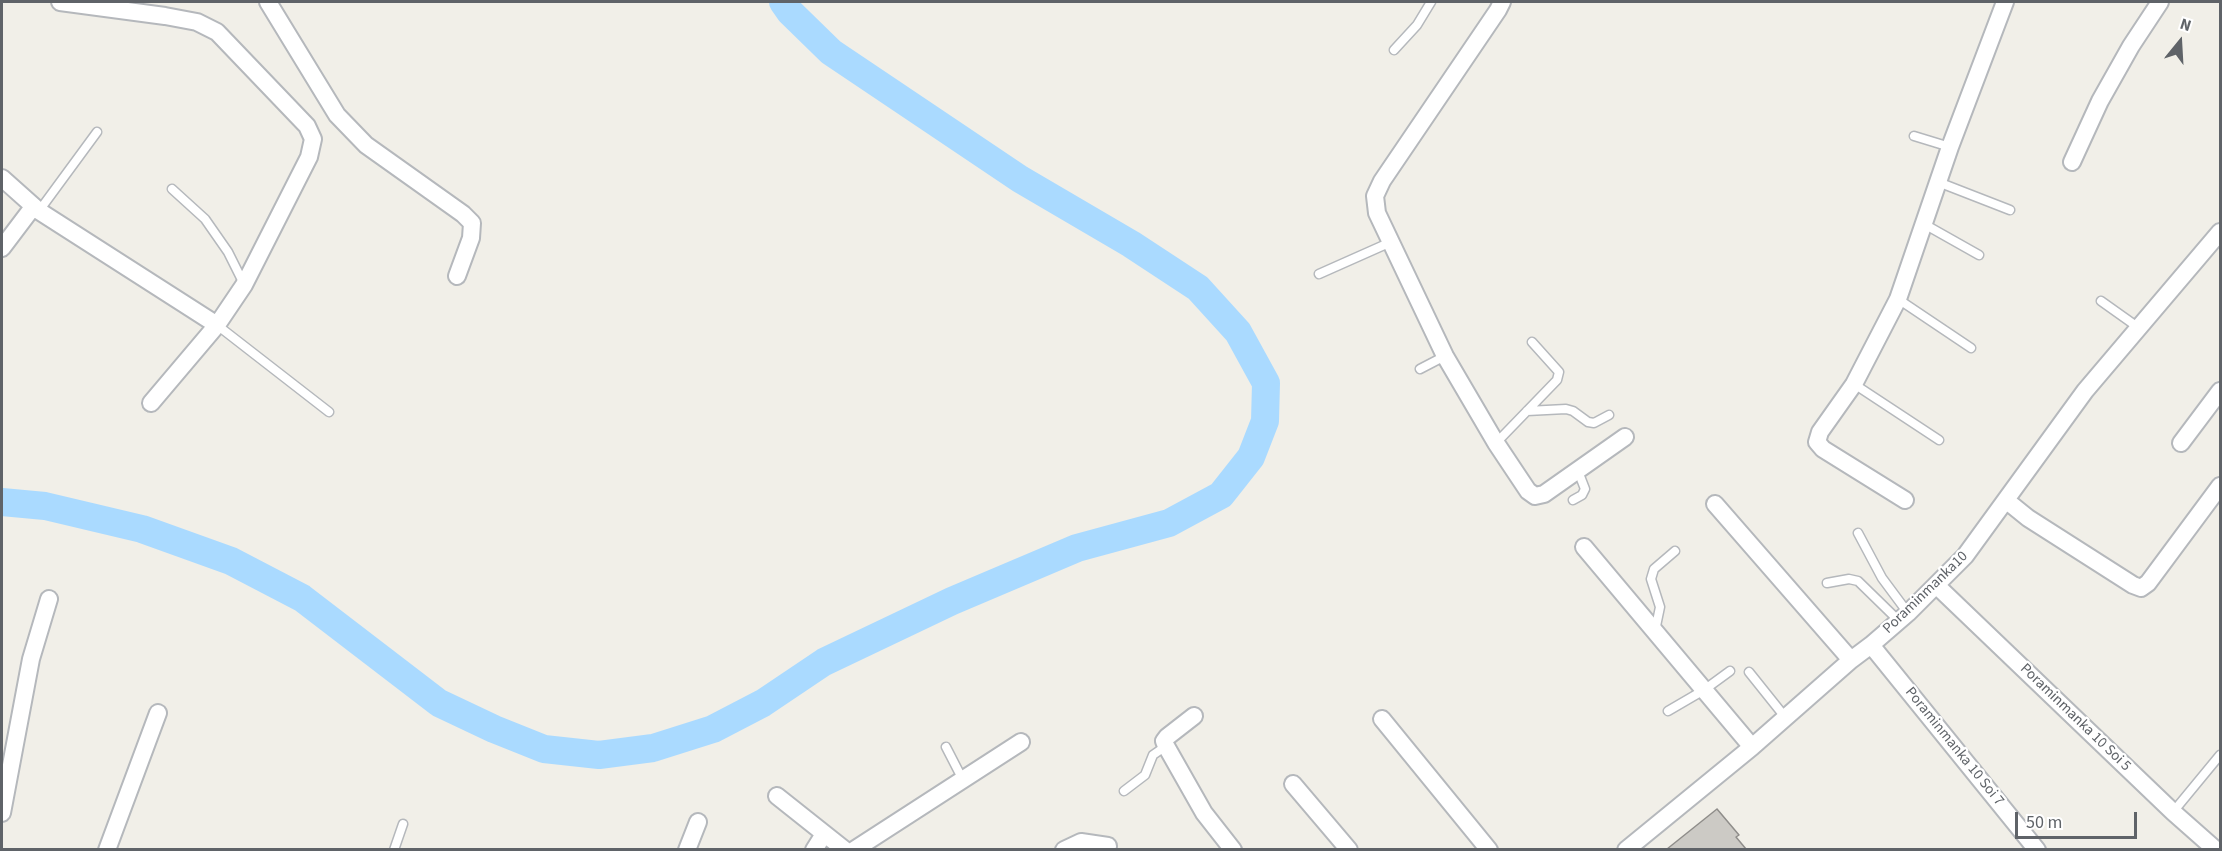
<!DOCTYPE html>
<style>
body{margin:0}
#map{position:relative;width:2222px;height:851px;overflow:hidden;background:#f1efe8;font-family:"Source Sans 3",sans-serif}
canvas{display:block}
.frame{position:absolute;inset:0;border:3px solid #5f6368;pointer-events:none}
.north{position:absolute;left:2150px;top:12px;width:60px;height:60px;-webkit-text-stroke:4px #fff;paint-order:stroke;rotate:18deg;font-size:16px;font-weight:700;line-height:24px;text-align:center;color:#5f6368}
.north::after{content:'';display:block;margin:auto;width:21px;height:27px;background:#5f6368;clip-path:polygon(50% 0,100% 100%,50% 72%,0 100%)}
.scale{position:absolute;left:2015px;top:812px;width:122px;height:27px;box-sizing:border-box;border:3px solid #5f6368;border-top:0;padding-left:8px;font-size:18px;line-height:21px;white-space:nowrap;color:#5f6368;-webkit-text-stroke:4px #fff;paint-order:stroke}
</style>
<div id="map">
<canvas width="2222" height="851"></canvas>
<div class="frame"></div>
<div class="north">N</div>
<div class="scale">50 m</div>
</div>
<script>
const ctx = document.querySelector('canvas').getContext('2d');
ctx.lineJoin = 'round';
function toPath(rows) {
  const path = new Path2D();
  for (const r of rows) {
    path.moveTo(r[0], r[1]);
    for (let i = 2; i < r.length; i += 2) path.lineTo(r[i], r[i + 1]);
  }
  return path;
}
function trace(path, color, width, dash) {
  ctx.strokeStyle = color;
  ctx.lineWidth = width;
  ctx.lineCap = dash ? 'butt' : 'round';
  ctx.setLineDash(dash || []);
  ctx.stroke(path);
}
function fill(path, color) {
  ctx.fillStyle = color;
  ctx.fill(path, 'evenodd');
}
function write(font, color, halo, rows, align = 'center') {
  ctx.font = font + ' "Source Sans 3",sans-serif';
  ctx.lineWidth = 4.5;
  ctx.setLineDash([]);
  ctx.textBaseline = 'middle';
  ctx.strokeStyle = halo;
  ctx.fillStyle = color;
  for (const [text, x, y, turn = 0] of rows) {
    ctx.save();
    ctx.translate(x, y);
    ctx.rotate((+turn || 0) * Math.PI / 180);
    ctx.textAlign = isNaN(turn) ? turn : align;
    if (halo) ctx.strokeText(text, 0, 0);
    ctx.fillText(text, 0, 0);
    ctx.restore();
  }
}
trace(toPath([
 [2,502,45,506,142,529,231,561,302,598,439,703,494,729,544,749,599,755,653,748,713,729,763,703,824,662,952,601,1077,548,1169,523,1221,495,1251,457,1265,421,1266,383,1238,332,1198,288,1131,244,1020,179,831,52,790,12,783,2]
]), '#aadaff', 28);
const building = toPath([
 [1717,809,1739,835,1736,837,1746,849,1667,849,1717,809]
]);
fill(building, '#cccac5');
trace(building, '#8f8d8a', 1.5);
const service = toPath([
 [1394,50,1417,25,1431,2],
 [1914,136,1950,147],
 [1938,182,2010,210],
 [172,189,205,219,228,252,244,284],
 [39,211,97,132],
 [1924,224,1979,255],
 [1319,274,1391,242],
 [1898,299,1971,348],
 [2101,301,2139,328],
 [217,325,329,412],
 [1420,369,1445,356],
 [1854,384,1939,440],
 [1527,411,1566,409,1573,411,1588,422,1594,423,1609,415],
 [1496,443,1557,380,1559,372,1532,342],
 [1573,500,1582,495,1585,489,1578,471],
 [1858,533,1882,578,1908,613],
 [1827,583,1849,579,1858,581,1899,621],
 [1655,631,1660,607,1651,579,1654,569,1675,551],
 [1749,672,1785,717],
 [1668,711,1704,690,1730,671],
 [946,747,963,780],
 [1124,791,1145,775,1153,755,1166,746],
 [2173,812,2220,755],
 [394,850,403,824]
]);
const minor = toPath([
 [60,2,165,16,197,22,217,32,307,126,313,139,309,157,244,285,217,325,151,403],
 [268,2,337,115,366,145,463,214,472,223,471,238,457,276],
 [1502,2,1498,10,1382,181,1375,196,1377,213,1445,356,1496,443,1528,491,1535,496,1544,494,1625,437],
 [2072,162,2100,101,2131,46,2160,2],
 [2,178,39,211,217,325],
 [2,248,33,207],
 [2181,443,2220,391],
 [1905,500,1823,449,1817,442,1820,432,1854,384,1898,299,1950,147,2005,2],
 [2007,501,2028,518,2133,585,2141,588,2148,583,2220,486],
 [1715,504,1851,660],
 [1584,547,1752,747],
 [1936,585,2173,812,2216,850],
 [1871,645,2037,850],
 [1194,716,1167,737,1164,741,1166,746,1204,813,1233,850],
 [1382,719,1489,850],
 [1293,784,1349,850],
 [777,796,845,850],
 [2,813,31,659,49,599],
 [107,850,158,713],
 [687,850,698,822],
 [814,850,824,834],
 [854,850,1021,742],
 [1064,850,1081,842,1108,846],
 [1626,850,1752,747,1851,660,1871,645,1908,613,1965,556,2085,391,2220,232]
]);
trace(service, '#b5b8bc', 11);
trace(minor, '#b5b8bc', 20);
trace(service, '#fff', 8);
trace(minor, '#fff', 16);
write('15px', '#5f6368', '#fff', [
 ["Poraminmanka10",1926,593,-44],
 ["Poraminmanka 10 Soi 5",2075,718,44],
 ["Poraminmanka 10 Soi 7",1954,747,51]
]);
</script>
